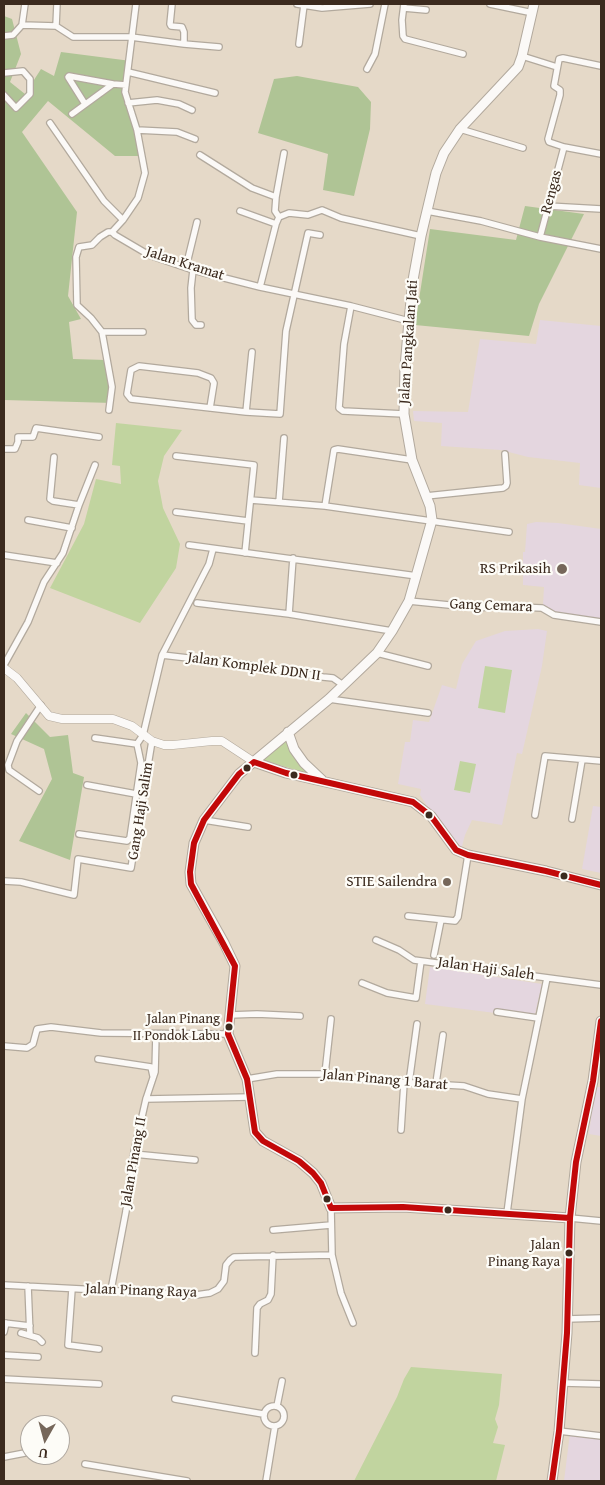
<!DOCTYPE html>
<style>
body{margin:0}
#map{position:relative;width:605px;height:1485px;overflow:hidden;background:#e5d9c8;font-family:"Gentium Book Plus",serif}
canvas{display:block}
.frame{position:absolute;inset:0;border:5px solid #3b2a1e;pointer-events:none}
.north{position:absolute;left:20px;top:1415px;width:50px;height:50px;box-sizing:border-box;background:#fdfcf7;border:1px solid #afa8a0;border-radius:50%;rotate:187deg;font-size:14px;font-weight:700;line-height:20px;text-align:center;color:#3b2a1e}
.north::after{content:'';display:block;margin:auto;width:18px;height:22px;background:#76675a;clip-path:polygon(50% 0,100% 100%,50% 72%,0 100%)}
</style>
<div id="map">
<canvas width="605" height="1485"></canvas>
<div class="frame"></div>
<div class="north">U</div>
</div>
<script>
const ctx = document.querySelector('canvas').getContext('2d');
ctx.lineJoin = 'round';
function fill(path, color) {
  ctx.fillStyle = color;
  ctx.fill(path, 'evenodd');
}
function toPath(rows) {
  const path = new Path2D();
  for (const r of rows) {
    if (r.length === 3) {
      path.moveTo(r[0] + r[2], r[1]);
      path.arc(r[0], r[1], r[2], 0, 2 * Math.PI);
      continue;
    }
    path.moveTo(r[0], r[1]);
    for (let i = 2; i < r.length; i += 2) path.lineTo(r[i], r[i + 1]);
  }
  return path;
}
function trace(path, color, width, dash) {
  ctx.strokeStyle = color;
  ctx.lineWidth = width;
  ctx.lineCap = dash ? 'butt' : 'round';
  ctx.setLineDash(dash || []);
  ctx.stroke(path);
}
function write(font, color, halo, rows, align = 'center') {
  ctx.font = font + ' "Gentium Book Plus",serif';
  ctx.lineWidth = 4.5;
  ctx.setLineDash([]);
  ctx.textBaseline = 'middle';
  ctx.strokeStyle = halo;
  ctx.fillStyle = color;
  for (const [text, x, y, turn = 0] of rows) {
    ctx.save();
    ctx.translate(x, y);
    ctx.rotate((+turn || 0) * Math.PI / 180);
    ctx.textAlign = isNaN(turn) ? turn : align;
    if (halo) ctx.strokeText(text, 0, 0);
    ctx.fillText(text, 0, 0);
    ctx.restore();
  }
}
fill(toPath([
 [540,320,601,326,601,488,579,485,580,463,528,457,501,450,441,446,442,423,414,421,413,411,468,412,480,339,536,344],
 [536,522,558,523,601,529,601,622,567,617,551,611,543,605,544,587,523,585,523,552,525,552,527,524],
 [538,629,547,631,542,666,522,754,517,753,502,825,472,820,465,835,461,850,456,850,420,795,421,789,398,784,405,742,410,742,413,720,429,722,442,685,456,689,462,664,476,641,505,631],
 [593,806,601,807,601,873,582,869],
 [430,967,542,984,534,1018,425,1004],
 [595,1087,601,1087,601,1136,589,1134],
 [570,1433,601,1437,601,1481,564,1481]
]), '#e4d6df');
fill(toPath([
 [116,423,182,430,164,456,158,481,163,508,180,544,176,568,140,623,50,588,84,524,96,479,121,484,120,466,112,465],
 [485,666,512,670,505,713,478,708],
 [287,740,301,766,309,774,263,760],
 [460,761,476,764,470,793,454,790],
 [411,1367,502,1374,499,1405,495,1419,498,1427,493,1443,505,1445,496,1481,354,1481,397,1397,404,1379]
]), '#c1d49f');
fill(toPath([
 [4,16,12,19,21,54,10,82,25,94,41,69,54,76,61,52,131,61,127,96,144,156,115,156,48,101,22,132,77,212,68,296,81,319,69,322,73,359,106,360,113,403,4,400],
 [297,76,358,87,371,102,370,129,354,196,323,190,328,154,258,133,274,79],
 [525,206,584,214,539,304,529,336,415,325,430,229,516,240],
 [26,713,50,737,68,735,73,773,84,777,70,860,19,841,52,779,44,749,11,734]
]), '#afc495');
const minor = toPath([
 [136,4,125,92,137,130,145,173,138,198,123,220,112,232,115,235,149,255,193,270,260,287,351,306,409,321],
 [172,4,170,24,171,26,182,27,184,32,184,44],
 [297,4,322,8,370,4],
 [404,4,402,20,403,36,405,39,463,54],
 [490,4,533,13],
 [404,8,426,10],
 [22,25,56,26],
 [56,26,73,37,131,37,184,44,219,47],
 [56,26,57,4],
 [4,36,13,35,22,25,25,4],
 [299,44,304,5],
 [522,56,557,67],
 [601,66,563,58,559,59,554,86,560,90,560,95,548,139,549,142,564,147,601,154],
 [367,69,375,54,385,4],
 [128,72,215,93],
 [4,73,23,71,30,79,30,94,16,108,4,95],
 [128,103,157,100,179,104,192,110],
 [85,104,68,77,69,76,113,84],
 [72,114,113,84,126,85],
 [50,123,104,201,123,220],
 [460,129,523,148],
 [137,130,177,132,195,139],
 [200,155,252,188,276,197,275,211,279,217],
 [276,197,284,153],
 [548,206,601,209],
 [240,211,276,224],
 [427,211,481,221,540,237,601,249],
 [540,237,564,147],
 [186,267,197,222],
 [193,270,191,288,192,320,196,325,201,325],
 [260,287,276,224,279,217,289,213,308,215,322,210,341,218,421,236],
 [351,306,344,344,339,408,343,411,404,414],
 [102,332,143,332],
 [210,408,214,383,211,378,198,373,139,366,131,370,127,394,131,399,246,412,280,414,286,331,308,233,320,235],
 [109,410,112,387,102,332,91,318,77,305,76,257,79,247,92,245,100,237,108,232,112,232],
 [246,412,252,352],
 [4,449,15,449,18,442,18,437,33,437,36,428,99,437],
 [176,456,254,465,245,553],
 [54,457,50,499,53,501,79,505],
 [426,496,503,488,506,486,507,483,505,454],
 [251,500,325,506,509,532],
 [279,502,284,438],
 [325,506,334,450,338,449,412,460],
 [176,512,248,521],
 [28,520,72,528],
 [189,545,417,576],
 [4,555,57,563],
 [409,601,479,608,494,606,542,608,554,615,601,622],
 [197,603,289,614,392,631],
 [289,614,293,558],
 [377,653,428,666],
 [162,655,249,665,323,677,333,678,343,685],
 [4,665,28,622,44,582,63,553,79,505,95,465],
 [329,699,428,713],
 [95,738,137,744],
 [87,785,136,794],
 [39,791,9,770,8,765,17,741,41,705],
 [535,815,545,756,601,761],
 [572,819,582,760],
 [204,820,248,827],
 [79,834,127,841,130,838,141,763,137,744,143,735,162,655,209,564,213,549],
 [4,881,21,882,74,895,78,859,131,868,152,741],
 [408,916,455,921,458,917,468,855],
 [376,940,399,950,414,960,601,985],
 [434,955,441,920],
 [362,983,387,993,416,998,421,961],
 [497,1012,538,1018],
 [230,1015,257,1014,300,1016],
 [4,1046,27,1048,33,1044,37,1029,51,1027,101,1033,228,1034],
 [98,1059,151,1067,153,1076],
 [325,1074,331,1019],
 [247,1079,277,1074,325,1074,378,1081,464,1086,488,1094,522,1099],
 [409,1083,417,1024],
 [436,1083,443,1035],
 [146,1099,251,1097],
 [401,1130,404,1083],
 [134,1154,195,1160],
 [331,1208,332,1255,341,1293,353,1323],
 [507,1213,522,1099,547,978],
 [570,1218,601,1221],
 [273,1230,331,1225],
 [4,1285,196,1295,210,1293,218,1289,224,1281,226,1265,230,1260,234,1257,332,1255],
 [28,1286,30,1335],
 [72,1289,68,1345,99,1349],
 [111,1290,126,1211,134,1152,146,1099,155,1072,156,1034],
 [567,1319,601,1318],
 [4,1323,30,1326],
 [4,1332,6,1323],
 [21,1333,38,1338,42,1342],
 [255,1353,257,1308,260,1304,268,1300,271,1294,273,1255],
 [4,1355,38,1357],
 [4,1379,99,1384],
 [563,1383,601,1384],
 [175,1399,263,1414],
 [274,1416,10],
 [277,1406,282,1381],
 [559,1431,601,1436],
 [27,1437,30,1449],
 [4,1457,30,1452],
 [85,1464,187,1481],
 [266,1481,275,1426]
]);
const tertiary = toPath([
 [4,668,17,678,49,716,62,719,113,719,132,726,152,741,164,745,173,745,212,741,222,741,254,762]
]);
const secondary = toPath([
 [534,4,522,56,518,67,460,129,444,153,436,173,421,236,413,280,409,321,405,367,404,414,412,460,430,506,432,520,409,601,392,631,377,653,329,699,239,774,204,820,194,843,190,872,191,884,224,943,235,966,228,1034,247,1079,255,1132,263,1141,299,1161,313,1173,321,1183,331,1208,403,1207,570,1218],
 [288,732,294,749,304,763,322,780],
 [254,762,286,773,413,802,431,816,456,850,468,855,546,871,601,885],
 [552,1481,559,1431,567,1333,570,1218,576,1162,593,1081,601,1021]
]);
trace(minor, '#b2a99d', 8);
trace(tertiary, '#b2a99d', 9);
trace(secondary, '#b2a99d', 11);
trace(minor, '#fbf9f7', 5.5);
trace(tertiary, '#fbf9f7', 8);
trace(secondary, '#fbf9f7', 9);
trace(toPath([
 [570,1218,403,1207,331,1208,321,1183,313,1173,299,1161,263,1141,255,1132,247,1079,228,1034,235,966,191,884,190,872,194,843,204,820,239,774,254,762,286,773,413,802,431,816,456,850,468,855,546,871,601,885],
 [552,1481,559,1431,567,1333,570,1218,576,1162,593,1081,601,1021]
]), '#c20809', 6);
for (const [x, y, r, color] of [
 [562,569,6,"#76675a"],
 [247,768,4.5,"#3b2a1e"],
 [294,775,4.5,"#3b2a1e"],
 [429,815,4.5,"#3b2a1e"],
 [564,876,4.5,"#3b2a1e"],
 [447,882,5,"#76675a"],
 [229,1027,4.5,"#3b2a1e"],
 [327,1199,4.5,"#3b2a1e"],
 [448,1210,4.5,"#3b2a1e"],
 [569,1253,4.5,"#3b2a1e"]
]) {
  const dot = new Path2D();
  dot.arc(x, y, r, 0, 2 * Math.PI);
  ctx.fillStyle = color;
  ctx.fill(dot);
  trace(dot, '#fdfcf7', 2);
}
write('14px', '#3b2a1e', '#fdfcf7', [
 ["Jalan Pinang",220,1019],
 ["II Pondok Labu",220,1036],
 ["Jalan",560,1245],
 ["Pinang Raya",560,1262]
], 'right');
write('15px', '#3b2a1e', '#fdfcf7', [
 ["Rengas",552,192,-75],
 ["Jalan Kramat",185,264,18],
 ["Jalan Pangkalan Jati",409,342,-86],
 ["Gang Cemara",491,606,2],
 ["Jalan Komplek DDN II",254,667,8],
 ["Gang Haji Salim",141,811,-81],
 ["Jalan Haji Saleh",486,969,8],
 ["Jalan Pinang 1 Barat",385,1080,5],
 ["Jalan Pinang II",134,1162,-80],
 ["Jalan Pinang Raya",141,1291,2]
]);
write('15px', '#3b2a1e', '#fdfcf7', [
 ["RS Prikasih",551,569],
 ["STIE Sailendra",437,882]
], 'right');
</script>
